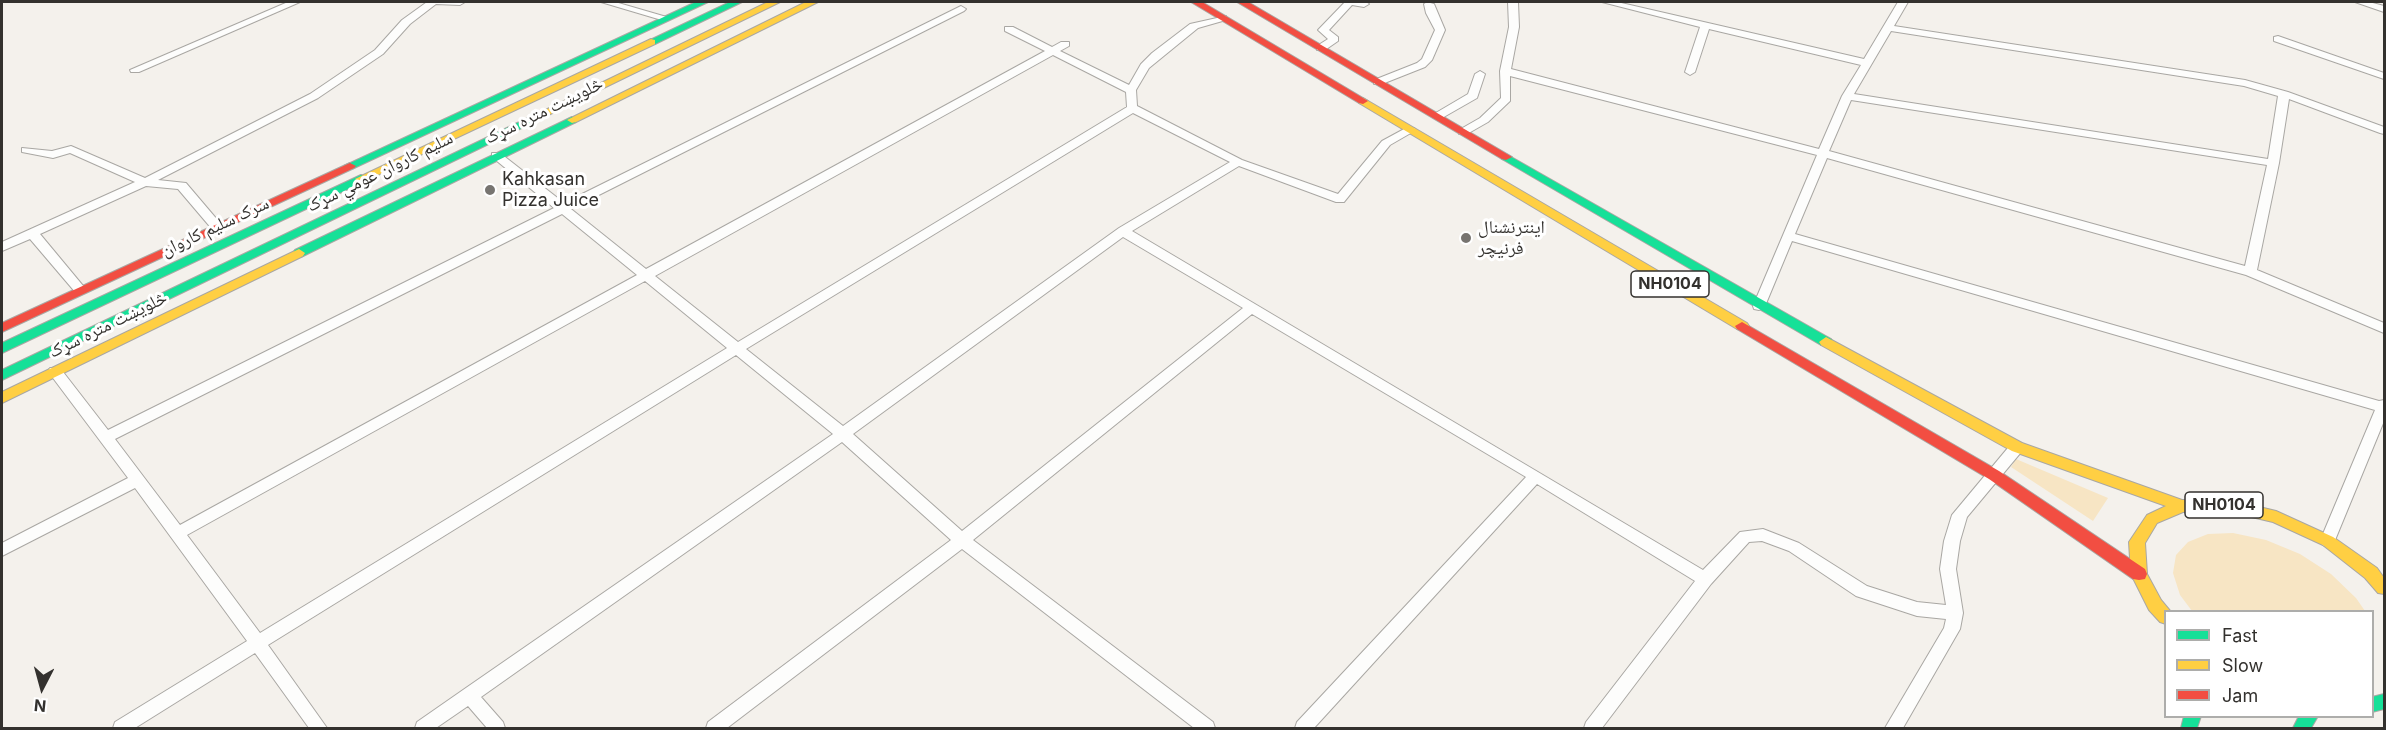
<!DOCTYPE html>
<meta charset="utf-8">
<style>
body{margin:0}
#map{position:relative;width:2386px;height:730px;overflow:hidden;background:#f4f1ec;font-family:Inter,sans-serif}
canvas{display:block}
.frame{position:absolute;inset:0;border:3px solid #33312e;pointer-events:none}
.legend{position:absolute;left:2164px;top:610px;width:210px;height:108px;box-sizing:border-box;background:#fff;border:2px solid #adadab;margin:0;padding:8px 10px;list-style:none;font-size:18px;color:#33312e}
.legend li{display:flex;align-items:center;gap:12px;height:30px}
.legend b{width:30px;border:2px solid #adadab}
.north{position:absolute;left:12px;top:658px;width:60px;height:60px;-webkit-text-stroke:4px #fff;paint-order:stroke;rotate:186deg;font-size:16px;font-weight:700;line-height:24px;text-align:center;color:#33312e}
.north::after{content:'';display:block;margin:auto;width:21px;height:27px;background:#33312e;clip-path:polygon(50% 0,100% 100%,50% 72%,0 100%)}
</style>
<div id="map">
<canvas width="2386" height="730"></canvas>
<div class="frame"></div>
<ul class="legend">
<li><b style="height:8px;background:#16e098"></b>Fast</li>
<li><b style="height:8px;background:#ffcf43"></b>Slow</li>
<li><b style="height:8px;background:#f24e42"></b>Jam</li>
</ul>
<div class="north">N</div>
</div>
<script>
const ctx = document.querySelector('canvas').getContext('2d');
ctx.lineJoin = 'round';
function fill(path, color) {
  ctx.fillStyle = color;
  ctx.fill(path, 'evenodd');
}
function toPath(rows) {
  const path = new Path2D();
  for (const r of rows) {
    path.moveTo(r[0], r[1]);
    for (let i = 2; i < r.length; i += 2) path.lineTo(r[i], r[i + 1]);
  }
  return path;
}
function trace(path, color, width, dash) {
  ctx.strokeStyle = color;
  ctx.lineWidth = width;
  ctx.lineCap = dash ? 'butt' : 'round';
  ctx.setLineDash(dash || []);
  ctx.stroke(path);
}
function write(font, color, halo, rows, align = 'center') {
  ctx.font = font + ' Inter,"Noto Naskh Arabic",sans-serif';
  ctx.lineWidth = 6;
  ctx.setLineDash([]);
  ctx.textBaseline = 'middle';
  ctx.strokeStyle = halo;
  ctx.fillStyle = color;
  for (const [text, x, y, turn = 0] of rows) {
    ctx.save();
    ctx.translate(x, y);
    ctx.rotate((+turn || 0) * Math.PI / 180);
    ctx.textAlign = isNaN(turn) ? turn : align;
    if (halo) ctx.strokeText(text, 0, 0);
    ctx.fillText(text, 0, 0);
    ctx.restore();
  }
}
fill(toPath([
 [2016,459,2108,498,2093,521,2011,467],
 [2233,533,2266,540,2300,554,2331,574,2356,598,2365,611,2192,611,2180,595,2173,573,2176,555,2188,542,2208,534]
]), '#f7e5c4');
const street = toPath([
 [288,2,300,2,139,72,131,72,130,70,288,2],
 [427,2,465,2,460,5,436,4,410,24,383,54,318,98,158,180,186,183,220,223,222,226,220,229,212,229,178,189,146,186,40,234,84,287,86,290,80,294,76,293,30,239,2,251,2,242,135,182,70,153,53,158,22,152,22,148,52,151,71,146,145,178,310,94,375,50,402,20,427,2],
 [601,2,615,2,670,18,665,21,601,2],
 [1345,2,1366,2,1369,4,1364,7,1352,5,1329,30,1338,37,1338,41,1325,50,1317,50,1317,46,1328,39,1318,30,1345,2],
 [1427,2,1434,4,1445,30,1432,60,1425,67,1382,84,1374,84,1374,80,1417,63,1422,59,1435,30,1426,13,1424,4,1427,2],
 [1508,2,1518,2,1519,27,1511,69,1819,149,1842,96,1861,65,1709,29,1695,72,1690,75,1685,72,1700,27,1602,2,1617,2,1864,59,1898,2,1908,2,1894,26,2245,80,2288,92,2384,127,2384,134,2380,133,2289,99,2279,163,2257,270,2384,323,2384,333,2246,275,1827,158,1795,234,2379,401,2384,400,2384,421,2333,545,2328,547,2323,545,2320,541,2375,410,1792,241,1765,306,1759,310,1754,309,1753,306,1817,155,1510,76,1510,101,1488,122,1467,134,1459,134,1459,130,1480,118,1501,98,1500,71,1509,27,1508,2],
 [1891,31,2244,86,2278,96,2268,159,1854,94,1891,31],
 [1851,100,2267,165,2245,266,1829,151,1851,100],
 [2355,2,2369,2,2384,6,2384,12,2355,2],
 [961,6,966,9,964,11,571,209,646,269,1045,51,1005,31,1005,27,1013,27,1052,47,1061,42,1069,42,1069,46,1060,51,1129,85,1141,64,1152,53,1190,24,1226,16,1226,20,1198,28,1149,68,1136,90,1137,106,1242,160,1338,194,1382,141,1406,128,1414,128,1416,130,1390,145,1344,202,1336,202,1239,166,1132,231,1703,570,1740,532,1763,529,1799,543,1867,586,1917,602,1946,605,1940,569,1944,541,1952,515,2012,443,2022,443,2024,447,2022,451,1967,517,1960,541,1956,569,1963,613,1960,629,1903,728,1885,728,1944,628,1946,619,1917,616,1856,596,1789,551,1762,541,1749,542,1711,584,1602,728,1584,728,1586,722,1695,581,1537,484,1314,728,1295,728,1297,722,1526,477,1252,314,973,540,1213,722,1215,728,1194,728,962,549,727,728,706,728,708,722,951,540,842,442,481,697,503,722,505,728,487,728,468,706,436,728,415,728,417,722,463,690,833,434,736,355,268,645,327,728,309,728,255,653,135,728,113,728,115,722,247,641,135,488,2,556,2,543,128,478,50,374,48,371,50,368,60,368,108,430,554,208,492,157,492,153,500,153,564,203,961,6],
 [1053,55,1126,92,1127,107,738,342,655,276,1053,55],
 [1133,113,1230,162,1119,228,843,426,746,349,1133,113],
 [562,214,637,275,180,525,115,439,562,214],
 [1123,237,1243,308,962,531,853,434,1123,237],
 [645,281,727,348,260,633,187,535,645,281],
 [2278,36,2384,73,2384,79,2274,41,2274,37,2278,36],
 [1480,71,1485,74,1477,98,1442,118,1434,118,1434,114,1468,94,1475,74,1480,71]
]);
const fast = toPath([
 [696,2,708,2,354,168,350,169,344,166,696,2],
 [730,2,742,2,655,44,647,44,646,42,730,2],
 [534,115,538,116,538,120,2,380,2,370,534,115],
 [572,117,577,120,576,122,303,256,299,257,293,253,295,250,572,117],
 [1506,154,1831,339,1833,342,1831,345,1821,345,1502,159,1500,157,1506,154],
 [361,175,365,177,367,179,365,181,2,353,2,343,361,175],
 [2384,694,2384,709,2372,712,2372,697,2384,694],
 [2184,716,2201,716,2197,728,2181,728,2184,716],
 [2299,716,2318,716,2311,728,2293,728,2299,716]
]);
const slow = toPath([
 [768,2,780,2,538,120,530,120,529,118,768,2],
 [806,2,818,2,576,122,572,123,567,120,806,2],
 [651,39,655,40,655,44,365,181,361,183,355,179,651,39],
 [1363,98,1747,323,1749,326,1742,330,1737,329,1359,103,1358,101,1363,98],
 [299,249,305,253,303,256,2,403,2,392,299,249],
 [1826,337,2022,443,2182,500,2226,499,2276,511,2333,537,2377,568,2384,578,2384,594,2378,593,2365,578,2323,545,2273,522,2226,511,2183,512,2157,523,2145,543,2147,574,2161,600,2171,612,2166,612,2166,624,2160,622,2149,610,2131,574,2129,542,2147,515,2166,506,2012,451,1821,345,1819,342,1826,337]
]);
const jam = toPath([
 [1191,2,1202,2,1368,101,1363,104,1359,103,1191,2],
 [1237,2,1248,2,1512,157,1506,160,1502,159,1237,2],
 [350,163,356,166,354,168,2,332,2,323,350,163],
 [1742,322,1999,471,2145,569,2147,574,2145,579,2139,580,2133,579,1989,479,1737,329,1735,326,1742,322]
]);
trace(street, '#a9a7a3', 2);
trace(fast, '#a9a7a3', 2);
trace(slow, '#a9a7a3', 2);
trace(jam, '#a9a7a3', 2);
fill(street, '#fdfdfc');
fill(fast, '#16e098');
fill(slow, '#ffcf43');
fill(jam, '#f24e42');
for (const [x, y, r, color] of [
 [490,190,6,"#777470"],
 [1466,238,6,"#777470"]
]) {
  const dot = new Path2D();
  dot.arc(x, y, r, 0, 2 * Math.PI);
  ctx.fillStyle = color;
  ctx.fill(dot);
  trace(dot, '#fff', 2);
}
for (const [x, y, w] of [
 [1670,284,78],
 [2224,505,78]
]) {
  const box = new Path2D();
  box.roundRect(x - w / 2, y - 13, w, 26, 4.5);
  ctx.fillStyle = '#fff';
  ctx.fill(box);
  trace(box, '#33312e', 1.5);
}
write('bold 16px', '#33312e', null, [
 ["NH0104",1670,284],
 ["NH0104",2224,505]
]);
write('18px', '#33312e', '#fff', [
 ["څلویښت متره سړک",544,111,-26],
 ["سلیم کاروان عومي سړک",380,172,-26],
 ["سرک سلیم کاروان",215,227,-25],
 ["څلویښت متره سړک",108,325,-26]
]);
write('18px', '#33312e', '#fff', [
 ["Kahkasan",502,180],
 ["Pizza Juice",502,201],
 ["اینترنشنال",1478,228],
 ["فرنیچر",1478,249]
], 'left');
</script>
